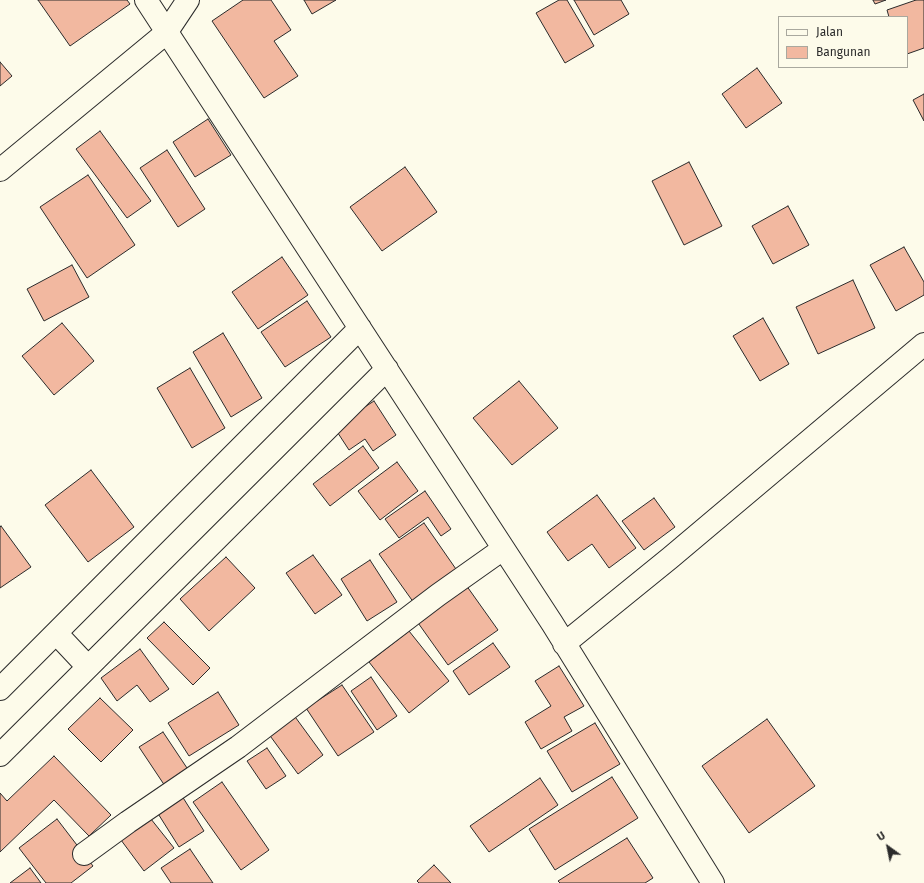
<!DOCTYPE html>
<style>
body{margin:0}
#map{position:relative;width:924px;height:883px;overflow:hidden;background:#fdfbea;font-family:"Fira Sans",sans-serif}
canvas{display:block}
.legend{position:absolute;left:778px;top:16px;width:130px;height:52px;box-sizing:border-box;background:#fdfbea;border:1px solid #a9a89e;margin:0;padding:5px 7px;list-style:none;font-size:12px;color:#2b2b2b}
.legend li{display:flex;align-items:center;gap:8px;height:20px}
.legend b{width:20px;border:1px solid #a9a89e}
.north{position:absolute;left:868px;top:827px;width:40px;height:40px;-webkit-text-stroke:3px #fdfbea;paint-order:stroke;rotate:327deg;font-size:11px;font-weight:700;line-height:16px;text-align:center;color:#2b2b2b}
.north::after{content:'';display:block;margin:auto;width:14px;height:18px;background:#2b2b2b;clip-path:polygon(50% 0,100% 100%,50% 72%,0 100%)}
</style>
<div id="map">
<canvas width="924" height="883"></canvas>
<ul class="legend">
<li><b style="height:5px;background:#fdfbea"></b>Jalan</li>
<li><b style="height:11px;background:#f2b8a0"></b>Bangunan</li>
</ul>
<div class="north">U</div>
</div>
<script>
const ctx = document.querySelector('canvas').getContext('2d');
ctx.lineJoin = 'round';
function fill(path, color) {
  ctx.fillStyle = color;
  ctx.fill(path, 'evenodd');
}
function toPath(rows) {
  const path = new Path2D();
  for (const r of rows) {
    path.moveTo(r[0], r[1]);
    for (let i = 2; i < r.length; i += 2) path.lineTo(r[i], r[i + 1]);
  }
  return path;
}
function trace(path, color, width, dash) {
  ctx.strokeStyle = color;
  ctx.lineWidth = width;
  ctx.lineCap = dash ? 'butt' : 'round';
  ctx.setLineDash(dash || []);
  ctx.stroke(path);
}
const building = toPath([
 [38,0,127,0,130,4,70,46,38,0],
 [243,0,271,0,291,30,274,41,298,76,264,98,212,21,243,0],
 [304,0,336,0,312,14,304,0],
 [559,0,567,0,594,46,565,63,536,13,559,0],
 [574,0,621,0,629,14,594,35,574,0],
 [873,0,886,0,875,4,873,0],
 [916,0,924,0,924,48,907,54,907,17,889,17,887,10,916,0],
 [0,62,12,76,0,86,0,62],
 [757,68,782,103,746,128,722,94,757,68],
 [924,94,924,121,913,100,924,94],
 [208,119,231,155,195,177,173,142,208,119],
 [100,131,151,201,127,218,76,149,100,131],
 [167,150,205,209,178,227,140,168,167,150],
 [689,162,722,226,684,245,652,181,689,162],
 [405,167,437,212,382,251,350,207,405,167],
 [88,175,135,245,87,278,40,207,88,175],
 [788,206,809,245,773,264,752,226,788,206],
 [904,247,924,282,924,295,896,311,870,265,904,247],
 [282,257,308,295,258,329,232,292,282,257],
 [72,265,89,297,44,321,27,289,72,265],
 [853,280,875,328,818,354,796,307,853,280],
 [307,301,331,337,285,367,261,332,307,301],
 [763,318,789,364,760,381,733,336,763,318],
 [62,323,94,361,54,395,22,356,62,323],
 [223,333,262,398,231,417,193,352,223,333],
 [190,368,225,428,192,448,157,388,190,368],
 [519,381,558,428,512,465,473,418,519,381],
 [374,401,396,435,373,451,365,439,349,450,334,427,374,401],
 [363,446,379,468,330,506,313,484,363,446],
 [397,462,418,491,380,520,358,491,397,462],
 [91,470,134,527,88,562,45,505,91,470],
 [425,491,451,529,441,536,428,517,399,538,385,519,425,491],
 [597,495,636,548,609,568,592,544,568,561,547,532,597,495],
 [654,498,675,527,644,550,622,521,654,498],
 [424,523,458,572,414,603,379,554,424,523],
 [1,526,31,567,0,588,0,527,1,526],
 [313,555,342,595,315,614,286,573,313,555],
 [226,557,255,588,209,631,180,599,226,557],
 [370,560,397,602,367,621,341,579,370,560],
 [466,585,498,630,448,665,416,620,466,585],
 [164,622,210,668,193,685,147,638,164,622],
 [409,631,449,681,409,713,369,662,409,631],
 [493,643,510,667,469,695,453,671,493,643],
 [140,649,169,689,150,702,137,685,117,701,101,678,140,649],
 [559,666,584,706,564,717,572,731,541,749,525,722,551,706,535,681,559,666],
 [371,677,397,716,377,730,351,691,371,677],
 [342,685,374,732,338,756,306,708,342,685],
 [218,692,239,725,189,756,168,723,218,692],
 [100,698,133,730,101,762,68,729,100,698],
 [293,714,323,755,298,774,268,733,293,714],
 [767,719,815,786,749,833,702,766,767,719],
 [595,723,620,764,572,792,547,751,595,723],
 [163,732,189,771,165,786,139,747,163,732],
 [267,748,286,776,266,789,247,761,267,748],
 [54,756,111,815,89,836,54,800,0,852,0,793,7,801,54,756],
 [612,777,638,818,555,870,529,829,612,777],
 [540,778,558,805,489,852,470,826,540,778],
 [222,782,269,850,241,870,193,802,222,782],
 [182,796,204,831,179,847,157,812,182,796],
 [147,814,174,848,144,871,118,836,147,814],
 [57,819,93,866,71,883,46,883,19,848,57,819],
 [627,838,653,878,645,883,560,883,558,881,627,838],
 [190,849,213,883,171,883,161,868,190,849],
 [434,865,451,883,419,883,417,881,434,865],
 [30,868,41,883,10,883,30,868]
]);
fill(building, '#f2b8a0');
trace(building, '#2b2b2b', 1);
const minor = toPath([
 [146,0,552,623,713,883],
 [0,170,166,33,188,0],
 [57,634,88,667],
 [564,644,670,558,924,344],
 [0,689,360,328],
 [0,755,387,369],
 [84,854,128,822,238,747,438,595,503,549]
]);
trace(minor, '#2b2b2b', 24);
trace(minor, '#fdfbea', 22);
</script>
